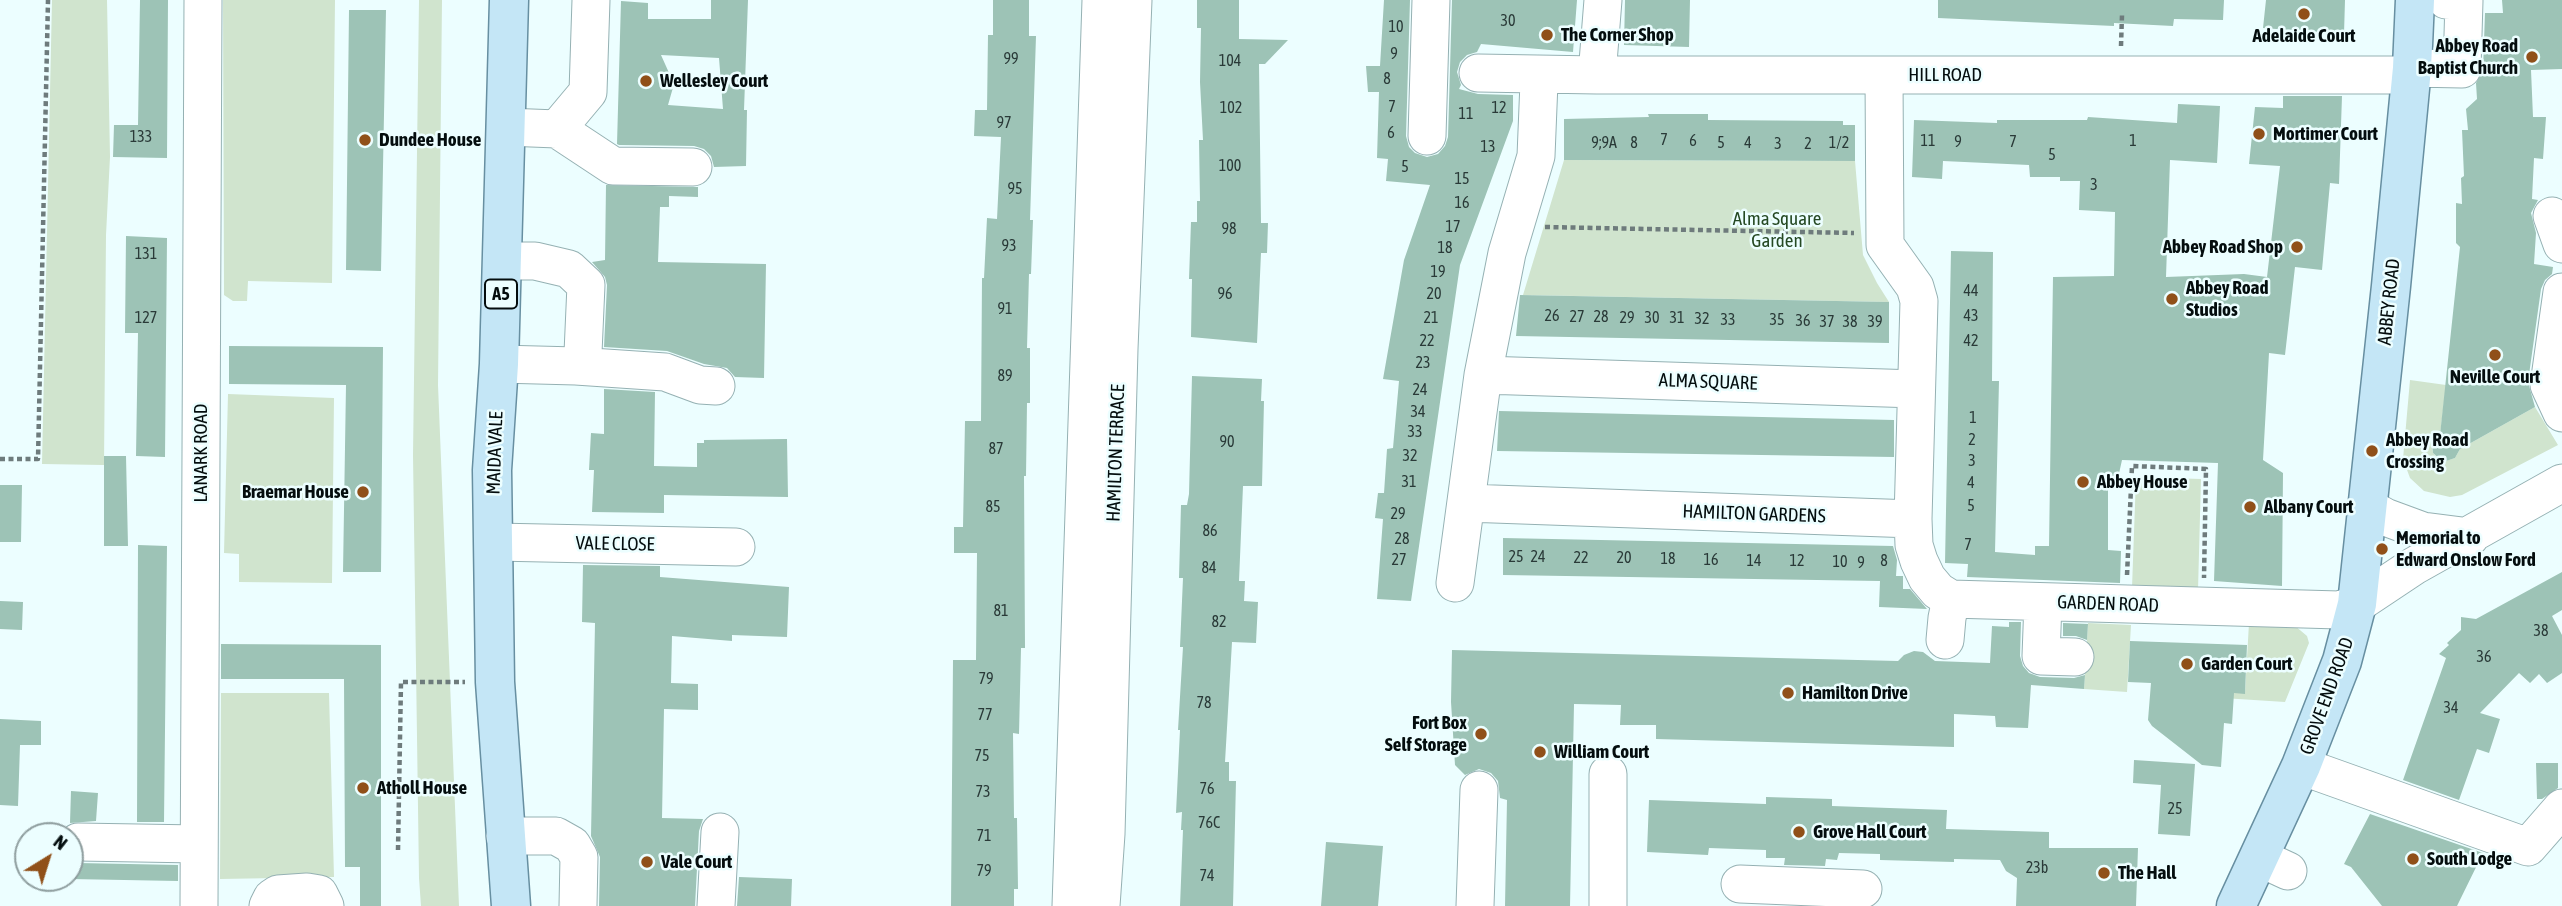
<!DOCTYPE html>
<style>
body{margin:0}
#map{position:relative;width:2562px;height:906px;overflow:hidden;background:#ecfeff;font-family:"Asap Condensed",sans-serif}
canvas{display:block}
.north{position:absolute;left:14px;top:822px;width:70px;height:70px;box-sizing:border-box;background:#ecfeff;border:2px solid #8f9e9f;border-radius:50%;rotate:38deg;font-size:19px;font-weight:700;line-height:28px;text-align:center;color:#040d0e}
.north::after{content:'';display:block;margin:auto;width:24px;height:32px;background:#905019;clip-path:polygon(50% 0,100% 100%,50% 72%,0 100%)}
</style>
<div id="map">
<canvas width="2562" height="906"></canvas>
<div class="north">N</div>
</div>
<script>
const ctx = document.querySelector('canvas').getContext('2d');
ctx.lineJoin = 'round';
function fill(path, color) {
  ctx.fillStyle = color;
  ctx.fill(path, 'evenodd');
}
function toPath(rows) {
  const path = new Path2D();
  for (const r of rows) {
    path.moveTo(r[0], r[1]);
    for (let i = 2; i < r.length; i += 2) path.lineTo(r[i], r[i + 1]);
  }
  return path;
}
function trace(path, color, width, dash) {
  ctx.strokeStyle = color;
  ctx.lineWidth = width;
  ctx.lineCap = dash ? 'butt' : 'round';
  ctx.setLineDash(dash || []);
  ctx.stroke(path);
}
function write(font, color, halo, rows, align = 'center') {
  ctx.font = font + ' "Asap Condensed",sans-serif';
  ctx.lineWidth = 5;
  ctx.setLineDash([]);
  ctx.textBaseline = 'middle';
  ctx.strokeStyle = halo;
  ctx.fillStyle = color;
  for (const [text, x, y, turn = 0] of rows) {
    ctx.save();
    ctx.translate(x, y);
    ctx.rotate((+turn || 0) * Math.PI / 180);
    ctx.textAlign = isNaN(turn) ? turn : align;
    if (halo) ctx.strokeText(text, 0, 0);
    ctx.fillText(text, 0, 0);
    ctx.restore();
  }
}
fill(toPath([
 [52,0,107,0,110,157,106,235,104,465,42,464],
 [223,0,335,0,332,283,248,281,247,301,233,301,224,295],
 [419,0,442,0,438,385,459,906,421,906,419,878,413,455],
 [1564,160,1855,161,1863,255,1877,283,1889,302,1523,295],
 [2410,380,2446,385,2440,435,2432,443,2433,453,2442,462,2455,458,2460,449,2535,407,2558,445,2462,495,2450,497,2424,491,2410,478,2403,459],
 [228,394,334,398,332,583,239,582,239,554,224,553],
 [2136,477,2201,479,2198,590,2132,588],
 [2088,623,2131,625,2127,692,2084,689],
 [2249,623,2294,625,2307,636,2309,643,2285,702,2207,697,2208,692,2245,693],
 [221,693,329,693,334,877,220,879]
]), '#d0e4ce');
fill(toPath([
 [140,0,168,0,167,158,113,157,114,125,138,125],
 [711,0,748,0,744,110,747,110,746,166,714,167,711,156,704,149,694,146,619,145,617,144,621,1,648,3,648,19,711,19],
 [661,55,719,58,723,109,668,105,674,84],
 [993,0,1029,0,1029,36,1036,36,1030,220,1033,220,1031,274,1029,274,1027,348,1030,348,1030,403,1027,403,1026,476,1024,476,1025,648,1021,648,1019,734,1013,733,1014,818,1017,818,1018,889,1014,889,1014,906,951,906,953,660,976,660,977,553,954,553,954,527,963,527,965,421,981,421,982,278,984,278,987,218,997,219,1001,137,974,136,975,110,987,110,988,35,993,35],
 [1197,0,1239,0,1239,39,1288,40,1265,64,1259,64,1261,223,1268,223,1267,253,1261,253,1257,343,1191,337,1192,279,1189,279,1191,222,1197,222,1197,201,1200,201,1199,140,1203,140,1200,82,1201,28,1197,28],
 [1384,0,1410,0,1406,136,1409,147,1415,153,1427,157,1438,154,1445,146,1448,137,1452,0,1577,0,1573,52,1481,44,1477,52,1467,55,1460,62,1457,72,1461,85,1459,89,1478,94,1513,95,1513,121,1460,265,1411,601,1377,599,1383,519,1375,518,1378,493,1384,493,1387,449,1393,448,1399,381,1383,379,1404,260,1430,185,1386,181,1388,159,1377,158,1379,92,1368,92,1366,66,1380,66],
 [1625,0,1690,0,1689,47,1624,45],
 [1938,0,2224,0,2223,20,2174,19,2173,26,2114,23,2114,26,1938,18],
 [2266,0,2345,0,2344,34,2263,28],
 [2502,0,2562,0,2562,69,2531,70,2533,117,2546,117,2543,159,2534,158,2532,199,2538,200,2531,213,2536,233,2534,264,2553,267,2552,274,2545,280,2541,289,2528,382,2535,407,2460,449,2455,458,2443,462,2433,453,2432,442,2440,435,2460,247,2456,243,2456,203,2462,204,2461,178,2464,176,2462,130,2468,130,2466,109,2477,99,2476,83,2483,70,2485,13,2503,13],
 [349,10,386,10,381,271,346,270],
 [2283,96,2342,96,2339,184,2330,183,2322,270,2295,267,2285,355,2269,353,2263,460,2283,473,2282,586,2214,581,2218,463,2122,460,2116,487,2108,490,2108,550,2121,551,2120,583,1967,577,1968,564,1945,563,1951,251,1993,252,1992,381,1999,381,1995,552,2035,555,2035,546,2049,546,2053,277,2114,276,2115,212,2079,210,2080,181,2060,181,2060,177,2030,177,2029,165,1943,161,1942,179,1912,177,1914,120,1997,123,1997,120,2087,120,2088,117,2177,123,2178,104,2220,106,2217,163,2170,160,2166,277,2244,274,2267,277,2280,166,2249,164,2255,107,2283,108],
 [1648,114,1708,114,1708,120,1843,121,1843,125,1855,125,1855,161,1564,160,1564,119,1649,117],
 [606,185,698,187,698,197,669,196,669,207,660,207,658,262,766,264,764,378,735,377,727,368,704,364,667,351,604,347,607,285,605,277,592,262,605,260],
 [126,236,167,238,165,457,136,456,138,333,125,333],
 [1520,295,1889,302,1889,343,1516,336],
 [229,346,383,347,381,572,343,572,346,385,229,384],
 [1192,376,1262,379,1261,401,1264,401,1262,486,1243,486,1239,581,1245,581,1244,601,1258,602,1256,643,1232,642,1225,762,1229,762,1229,781,1236,781,1233,906,1180,906,1183,830,1181,830,1182,812,1176,813,1180,730,1178,730,1183,647,1180,647,1183,578,1179,578,1181,505,1187,505,1189,494],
 [604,389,655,392,654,466,697,467,697,443,704,443,704,440,787,439,788,497,664,495,664,513,592,512,594,470,589,470,591,433,604,434],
 [1499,411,1894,420,1894,457,1497,451],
 [104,456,126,456,128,546,104,546],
 [0,485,22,485,21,542,0,542],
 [1503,538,1893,546,1897,560,1896,576,1903,576,1903,589,1910,589,1927,609,1879,607,1880,581,1503,575],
 [138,545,167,546,164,822,137,822],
 [583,565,660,566,660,577,789,587,787,637,732,635,732,641,672,636,671,683,698,684,698,710,664,709,662,818,703,819,699,831,695,906,599,906,600,857,591,836,595,623,582,622],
 [2562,572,2562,610,2552,616,2562,635,2562,673,2547,683,2539,674,2530,683,2519,673,2480,713,2500,719,2489,753,2477,749,2459,800,2403,780,2446,658,2439,654,2449,645,2447,643,2461,630,2461,617,2476,619],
 [0,601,23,602,22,630,0,629],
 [2009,622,2021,622,2020,656,2023,666,2029,673,2040,677,2074,678,2085,675,2084,689,2031,685,2028,728,1996,727,1995,716,1954,714,1954,747,1656,739,1656,725,1620,725,1621,705,1574,704,1570,906,1505,906,1507,800,1500,798,1498,781,1491,773,1479,769,1465,775,1455,765,1451,702,1452,650,1898,661,1904,655,1914,651,1923,652,1935,661,1990,663,1992,626,2009,627],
 [2063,623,2088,624,2087,640,2076,636,2063,636],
 [2130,641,2247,645,2245,694,2234,693,2232,724,2224,723,2221,767,2202,765,2152,726,2148,720,2151,683,2128,682],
 [221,644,381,645,381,906,360,906,360,867,345,867,344,679,221,679],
 [0,719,41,721,41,745,20,745,18,806,0,805],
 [2134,760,2195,764,2190,836,2158,834,2161,785,2133,783],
 [2536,763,2558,763,2558,788,2542,799,2537,799],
 [71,791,98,793,96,821,70,823],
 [1766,797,1832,799,1832,806,1947,810,1946,829,2049,832,2049,848,2138,848,2136,906,2016,906,2017,878,2006,871,2000,860,1954,859,1954,862,1880,860,1880,854,1839,853,1837,860,1826,859,1825,866,1784,865,1785,858,1766,858,1766,850,1709,848,1708,855,1647,852,1649,800,1766,804],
 [2370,814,2483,853,2457,906,2382,906,2351,867,2344,864],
 [1326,842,1383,846,1378,906,1321,906],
 [70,861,78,863,178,865,178,881,70,879],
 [739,877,792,879,791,906,737,906]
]), '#9dc3b6');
const minor = toPath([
 [2412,68,2462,69,2464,1,2446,0],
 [1478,73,1597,75,2411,75],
 [1597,75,1603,0],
 [1884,75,1885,245,1915,287,1919,301,1913,519,1914,545,1919,561,1927,578,1938,591,1951,599,2339,610,2357,604,2414,566,2562,483],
 [506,127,557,129,588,92,591,0],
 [557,129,613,166,693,167],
 [1427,136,1431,0],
 [2552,216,2562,244],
 [2562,292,2549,385,2562,413],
 [499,364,576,366,583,353,586,285,569,269,535,261,502,261],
 [576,366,665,372,700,385,716,386],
 [1483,375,1916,389],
 [1466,503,1913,519],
 [2367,507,2385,517,2423,531,2470,537],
 [495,542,736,547],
 [1455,583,1483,375,1507,253,1536,156,1539,82,1542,75],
 [2043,602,2041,656,2075,657],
 [1945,640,1947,618,1951,599],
 [2301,766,2528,847,2562,808],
 [1608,774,1608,906],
 [505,836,556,836,572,845,579,857,578,906],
 [78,842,198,844],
 [2260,858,2288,871],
 [1740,884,1863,889],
 [199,906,203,0],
 [268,906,272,898,278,894,307,892,319,894,325,906],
 [716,906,720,832],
 [1071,906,1101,0],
 [1101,906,1106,834,1119,349,1133,0],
 [1475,906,1479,790]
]);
const major = toPath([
 [509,0,499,364,492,470,495,682,511,906],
 [2236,906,2301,766,2342,661,2357,604,2391,286,2412,68,2415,0]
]);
trace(minor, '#95b1b3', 39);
trace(major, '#678fa1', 41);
trace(toPath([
 [2121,46,2122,15],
 [1545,227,1854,233],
 [0,459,38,459,48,0],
 [2127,575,2132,466,2206,469,2204,578],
 [398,850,401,682,465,682]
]), '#6e7b7c', 4.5, [5, 3.5]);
trace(minor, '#fff', 37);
trace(major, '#c4e6f6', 38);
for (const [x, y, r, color] of [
 [2304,14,7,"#905019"],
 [1547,35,7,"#905019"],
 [2532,57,7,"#905019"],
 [646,81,7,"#905019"],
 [2259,134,7,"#905019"],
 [365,140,7,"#905019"],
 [2297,247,7,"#905019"],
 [2172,299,7,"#905019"],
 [2495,355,7,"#905019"],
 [2372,451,7,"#905019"],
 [2083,482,7,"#905019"],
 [363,492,7,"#905019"],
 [2250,507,7,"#905019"],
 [2382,549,7,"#905019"],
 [2187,664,7,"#905019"],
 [1788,693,7,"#905019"],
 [1481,734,7,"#905019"],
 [1540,752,7,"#905019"],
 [363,788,7,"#905019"],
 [1799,832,7,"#905019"],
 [2413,859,7,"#905019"],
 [647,862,7,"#905019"],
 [2104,873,7,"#905019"]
]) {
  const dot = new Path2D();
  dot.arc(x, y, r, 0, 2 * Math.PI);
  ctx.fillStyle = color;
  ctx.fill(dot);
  trace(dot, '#ecfeff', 2.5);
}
write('16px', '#2a3a38', null, [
 ["30",1508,21],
 ["10",1396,27],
 ["9",1394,54],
 ["99",1011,59],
 ["104",1230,61],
 ["8",1387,79],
 ["7",1392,107],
 ["102",1231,108],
 ["12",1499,108],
 ["11",1466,114],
 ["97",1004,123],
 ["6",1391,133],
 ["133",141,137],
 ["7",1664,140],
 ["6",1693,141],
 ["11",1928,141],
 ["1",2133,141],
 ["9",1958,142],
 ["7",2013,142],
 ["9;9A",1604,143],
 ["8",1634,143],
 ["5",1721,143],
 ["4",1748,143],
 ["1/2",1839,143],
 ["3",1778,144],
 ["2",1808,144],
 ["13",1488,147],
 ["5",2052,155],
 ["100",1230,166],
 ["5",1405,167],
 ["15",1462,179],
 ["3",2094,185],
 ["95",1015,189],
 ["16",1462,203],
 ["17",1453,227],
 ["98",1229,229],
 ["93",1009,246],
 ["18",1445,248],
 ["131",146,254],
 ["19",1438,272],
 ["44",1971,291],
 ["96",1225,294],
 ["20",1434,294],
 ["91",1005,309],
 ["26",1552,316],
 ["43",1971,316],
 ["27",1577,317],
 ["28",1601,317],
 ["127",146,318],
 ["21",1431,318],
 ["29",1627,318],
 ["30",1652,318],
 ["31",1677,318],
 ["32",1702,319],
 ["33",1728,320],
 ["35",1777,320],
 ["36",1803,321],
 ["37",1827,322],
 ["38",1850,322],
 ["39",1875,322],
 ["22",1427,341],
 ["42",1971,341],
 ["23",1423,363],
 ["89",1005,376],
 ["24",1420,390],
 ["34",1418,412],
 ["1",1973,418],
 ["33",1415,432],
 ["2",1972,440],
 ["90",1227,442],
 ["87",996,449],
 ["32",1410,456],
 ["3",1972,461],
 ["31",1409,482],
 ["4",1971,483],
 ["5",1971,506],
 ["85",993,507],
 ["29",1398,514],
 ["86",1210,531],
 ["28",1402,539],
 ["7",1968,545],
 ["25",1516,557],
 ["24",1538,557],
 ["22",1581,558],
 ["20",1624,558],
 ["18",1668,559],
 ["27",1399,560],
 ["16",1711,560],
 ["14",1754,561],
 ["12",1797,561],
 ["8",1884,561],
 ["10",1840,562],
 ["9",1861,563],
 ["84",1209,568],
 ["81",1001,611],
 ["82",1219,622],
 ["38",2541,631],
 ["36",2484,657],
 ["79",986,679],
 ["78",1204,703],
 ["34",2451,708],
 ["77",985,715],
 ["75",982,756],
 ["76",1207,789],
 ["73",983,792],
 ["25",2175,809],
 ["76C",1209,823],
 ["71",984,836],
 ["23b",2037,868],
 ["79",984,871],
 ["74",1207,876]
]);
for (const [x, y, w] of [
 [501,294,32]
]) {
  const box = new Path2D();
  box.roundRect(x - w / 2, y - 14.5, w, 29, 5);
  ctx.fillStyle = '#ecfeff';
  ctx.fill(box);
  trace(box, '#040d0e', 2);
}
write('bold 18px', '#040d0e', null, [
 ["A5",501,294]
]);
write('bold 19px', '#040d0e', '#ecfeff', [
 ["The Corner Shop",1561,35],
 ["Adelaide Court",2304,36,"center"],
 ["Abbey Road",2518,46,"right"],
 ["Baptist Church",2518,68,"right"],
 ["Wellesley Court",660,81],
 ["Mortimer Court",2273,134],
 ["Dundee House",379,140],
 ["Abbey Road Shop",2283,247,"right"],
 ["Abbey Road",2186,288],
 ["Studios",2186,310],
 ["Neville Court",2495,377,"center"],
 ["Abbey Road",2386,440],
 ["Crossing",2386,462],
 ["Abbey House",2097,482],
 ["Braemar House",349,492,"right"],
 ["Albany Court",2264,507],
 ["Memorial to",2396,538],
 ["Edward Onslow Ford",2396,560],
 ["Garden Court",2201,664],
 ["Hamilton Drive",1802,693],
 ["Fort Box",1467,723,"right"],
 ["Self Storage",1467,745,"right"],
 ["William Court",1554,752],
 ["Atholl House",377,788],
 ["Grove Hall Court",1813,832],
 ["South Lodge",2427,859],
 ["Vale Court",661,862],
 ["The Hall",2118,873]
], 'left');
write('19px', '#040d0e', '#ecfeff', [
 ["HILL ROAD",1945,75],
 ["ABBEY ROAD",2389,302,-84],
 ["ALMA SQUARE",1708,382,2],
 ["LANARK ROAD",201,453,-90],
 ["MAIDA VALE",495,453,-88],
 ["HAMILTON TERRACE",1116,453,-88],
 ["HAMILTON GARDENS",1754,514,2],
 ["VALE CLOSE",615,544,1],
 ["GARDEN ROAD",2108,604,2],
 ["GROVE END ROAD",2327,696,-70]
]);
write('19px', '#254923', '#ecfeff', [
 ["Alma Square",1777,219],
 ["Garden",1777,241]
]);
</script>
